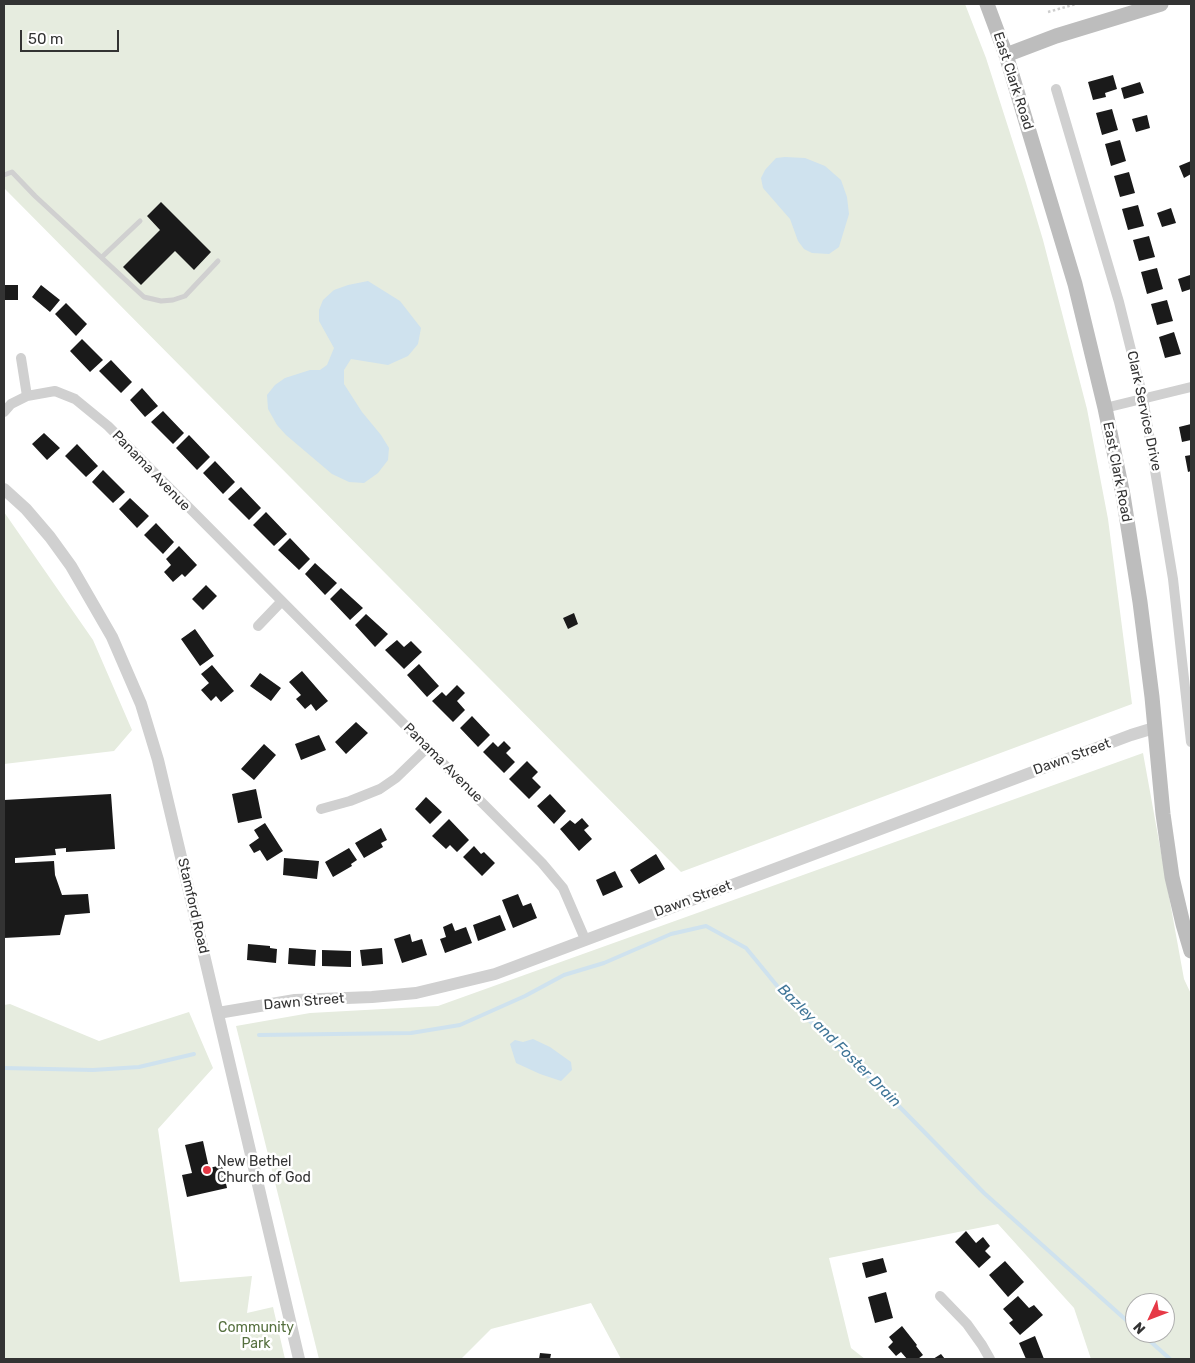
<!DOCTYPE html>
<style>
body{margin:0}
#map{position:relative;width:1195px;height:1363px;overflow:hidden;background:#fff;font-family:Rubik,sans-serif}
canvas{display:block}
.frame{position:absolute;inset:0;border:5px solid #333;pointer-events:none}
.north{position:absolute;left:1125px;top:1293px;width:50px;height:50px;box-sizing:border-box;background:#fff;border:1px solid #adadad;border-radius:50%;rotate:227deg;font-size:14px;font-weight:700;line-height:20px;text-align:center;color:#333}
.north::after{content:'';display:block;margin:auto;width:18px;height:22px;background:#e63946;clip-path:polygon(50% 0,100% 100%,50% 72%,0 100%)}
.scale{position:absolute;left:20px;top:30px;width:99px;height:22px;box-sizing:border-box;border:2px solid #333;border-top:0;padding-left:6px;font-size:15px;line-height:18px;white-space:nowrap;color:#333;-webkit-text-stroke:4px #fff;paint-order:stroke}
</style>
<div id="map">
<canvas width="1195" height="1363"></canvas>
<div class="frame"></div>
<div class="north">N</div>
<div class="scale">50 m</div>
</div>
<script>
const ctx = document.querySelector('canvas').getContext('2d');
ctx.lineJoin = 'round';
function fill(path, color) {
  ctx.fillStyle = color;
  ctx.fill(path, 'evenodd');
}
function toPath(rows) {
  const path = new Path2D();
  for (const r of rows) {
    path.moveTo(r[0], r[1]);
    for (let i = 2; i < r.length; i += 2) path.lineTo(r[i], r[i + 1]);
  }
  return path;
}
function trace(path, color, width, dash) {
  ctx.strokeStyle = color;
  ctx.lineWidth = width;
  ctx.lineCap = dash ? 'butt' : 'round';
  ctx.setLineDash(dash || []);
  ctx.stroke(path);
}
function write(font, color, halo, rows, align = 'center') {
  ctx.font = font + ' Rubik,sans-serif';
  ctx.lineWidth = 5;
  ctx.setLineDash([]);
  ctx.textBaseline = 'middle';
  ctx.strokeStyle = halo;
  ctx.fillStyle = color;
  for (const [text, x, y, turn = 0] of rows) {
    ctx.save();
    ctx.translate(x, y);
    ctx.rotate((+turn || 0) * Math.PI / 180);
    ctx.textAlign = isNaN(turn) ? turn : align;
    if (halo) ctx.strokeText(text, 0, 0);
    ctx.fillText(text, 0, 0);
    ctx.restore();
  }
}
fill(toPath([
 [4,4,965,4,986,58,1026,183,1043,240,1087,409,1108,519,1132,704,681,872,4,188],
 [4,512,93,640,132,730,114,751,4,764],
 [1143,753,1184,979,1191,994,1191,1359,1091,1359,1074,1308,998,1224,829,1258,851,1348,865,1359,621,1359,591,1303,491,1329,461,1359,319,1359,236,1026,310,1013,438,1006],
 [1135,1303,1165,1303,1165,1333,1135,1333],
 [10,1004,99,1041,189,1012,213,1068,158,1129,180,1282,252,1276,247,1313,273,1307,285,1359,4,1359,4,1005]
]), '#e6ecdf');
fill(toPath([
 [785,157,805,158,825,166,841,180,847,197,849,214,839,247,829,254,812,253,804,249,798,241,790,219,763,188,761,178,765,170,776,158],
 [368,281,400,301,421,328,418,344,408,356,388,365,351,359,344,370,344,384,362,412,381,435,389,448,388,460,378,473,364,483,349,482,332,474,286,435,277,425,268,409,267,395,275,385,285,378,310,370,320,370,327,365,334,348,319,321,319,310,323,300,334,290,348,285],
 [533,1039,550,1047,571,1062,572,1070,561,1081,540,1074,516,1063,510,1044,515,1040,523,1042]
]), '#cfe2ee');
trace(toPath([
 [259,1035,411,1033,460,1025,525,996,564,975,604,963,671,934,706,926,746,948,792,1004,888,1095,984,1193,1135,1328],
 [4,1068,93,1070,139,1067,194,1054],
 [1141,1333,1170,1359]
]), '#cfe2ee', 4);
fill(toPath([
 [1113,75,1117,89,1105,93,1106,97,1093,100,1088,82],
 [1140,82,1144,93,1124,99,1121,88],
 [1112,109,1118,130,1102,135,1096,113],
 [1147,115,1150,128,1136,132,1132,119],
 [1120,140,1126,161,1111,166,1105,144],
 [1191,161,1191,174,1184,178,1179,166],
 [1129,172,1135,193,1120,197,1114,176],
 [161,202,211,252,194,270,175,251,141,285,123,267,160,230,147,216],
 [1138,205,1144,226,1128,230,1122,209],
 [1171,208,1176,223,1162,227,1157,213],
 [1149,236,1155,257,1139,261,1133,240],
 [1157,268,1163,289,1147,294,1141,272],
 [1190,275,1191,289,1182,292,1178,279],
 [4,285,18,285,18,300,4,300],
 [41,285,60,300,50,312,32,297],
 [1167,300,1173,321,1157,325,1151,304],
 [66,303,87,324,76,336,55,314],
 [1174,332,1181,354,1165,358,1159,337],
 [82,339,103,360,90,372,70,351],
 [111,360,132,382,121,393,99,371],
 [142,388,158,406,145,417,130,400],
 [163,411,184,433,173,444,151,422],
 [1191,424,1191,440,1182,442,1179,427],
 [44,433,60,448,47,460,32,444],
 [189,435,210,457,197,470,176,448],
 [77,444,98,466,86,477,65,456],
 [1191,455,1191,471,1188,472,1185,456],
 [215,461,235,482,223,494,203,473],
 [103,470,125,492,113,503,92,482],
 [241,487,261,508,249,520,228,499],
 [130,498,149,516,137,528,119,509],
 [266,512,287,534,274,546,253,525],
 [156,523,174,542,163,554,144,535],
 [290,538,310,559,299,570,278,550],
 [179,546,197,565,185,577,182,574,173,582,164,572,171,565,166,559],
 [315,563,337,583,325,595,305,574],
 [206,585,217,596,203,610,192,599],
 [341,588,363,608,350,620,330,599],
 [574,613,578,624,568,629,563,618],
 [366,614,388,634,375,647,355,625],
 [195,629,214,656,200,666,181,639],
 [397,640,404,647,411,641,422,652,404,669,385,650],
 [419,664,439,686,427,697,407,675],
 [212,665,234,691,221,702,216,696,211,701,201,690,209,683,201,674],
 [302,671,328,701,316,711,311,704,305,709,296,699,301,695,289,682],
 [260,673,281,688,271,701,250,686],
 [457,685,465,693,457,701,465,710,453,722,432,701,442,692,446,696],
 [472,716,490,735,478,747,460,728],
 [356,722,368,733,346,754,335,742],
 [319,735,326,750,301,760,295,744],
 [504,741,511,748,506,753,515,762,504,773,483,752,493,742,498,747],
 [264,744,276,755,254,780,241,769],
 [527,761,538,772,532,778,541,787,529,799,509,779],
 [256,789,262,818,238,823,232,794],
 [111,794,115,849,66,852,66,848,55,849,56,855,15,858,15,863,54,861,55,875,62,895,88,894,90,913,65,915,60,935,4,938,4,800],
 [550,794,566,811,554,824,537,806],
 [426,797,442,812,430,824,415,809],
 [582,818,589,826,584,830,592,839,579,851,560,829,570,820,575,824],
 [449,819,469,840,457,852,450,845,446,849,432,836],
 [265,823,283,851,267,861,260,850,254,853,249,845,259,838,254,830],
 [381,828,387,840,381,843,383,847,364,858,355,843],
 [474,846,481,854,484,852,495,863,482,876,463,857],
 [349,848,357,860,351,864,352,866,333,877,325,862],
 [656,854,665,869,639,884,630,870],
 [284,858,319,861,317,879,283,875],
 [615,871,623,887,603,896,596,880],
 [518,894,523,906,531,903,537,918,513,928,502,900],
 [500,915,506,930,478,941,473,925],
 [452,923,455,931,466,927,472,943,445,953,440,939,446,937,443,927],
 [410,934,412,942,422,939,427,955,402,963,394,939],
 [248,944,270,946,270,948,277,949,276,963,247,960],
 [289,948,316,950,315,966,288,964],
 [382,948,383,964,362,966,360,950],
 [322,950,351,951,351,967,322,966],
 [203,1141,209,1168,222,1165,227,1188,187,1197,182,1175,192,1173,185,1145],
 [966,1231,976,1243,983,1237,990,1246,985,1251,991,1257,979,1268,955,1242],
 [883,1258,887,1272,866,1278,862,1263],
 [1005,1261,1024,1282,1008,1297,989,1275],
 [886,1292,893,1318,875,1323,868,1297],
 [1018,1296,1029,1308,1034,1305,1043,1315,1020,1335,1009,1323,1013,1320,1003,1309],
 [902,1326,917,1345,916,1346,923,1355,918,1359,907,1359,901,1352,896,1356,888,1347,893,1342,889,1337],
 [1035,1336,1044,1359,1026,1359,1019,1343],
 [540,1353,551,1354,550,1359,539,1359],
 [941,1354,945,1359,933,1359]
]), '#1a1a1a');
trace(toPath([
 [1048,12,1076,4]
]), '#cdcdcd', 2.5, [2.5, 2.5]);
trace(toPath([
 [4,175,12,172,35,196,144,297,161,301,173,300,185,296,218,261],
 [102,257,140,221]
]), '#d0d0d0', 5);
trace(toPath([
 [1056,89,1119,302,1143,398,1173,579,1191,742],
 [21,358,27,396],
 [1105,408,1191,387],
 [4,412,11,404,27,396,55,391,75,399,108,426,542,863,563,888,585,939],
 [258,626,281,602],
 [321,809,350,801,380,789,396,778,427,748],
 [940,1296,967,1324,982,1345,990,1359]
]), '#d0d0d0', 10);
trace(toPath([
 [4,489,26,509,50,537,71,566,112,637,141,704,158,760,181,857,299,1359],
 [218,1013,295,1000,372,997,416,993,495,974,1131,735,1154,728]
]), '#d0d0d0', 12);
trace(toPath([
 [987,4,1006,55,1075,284,1105,408,1123,495,1140,602,1152,697,1163,814,1172,877,1183,924,1191,951],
 [1006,55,1056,36,1161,4]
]), '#bdbdbd', 15);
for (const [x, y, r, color] of [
 [207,1170,5,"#e63946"]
]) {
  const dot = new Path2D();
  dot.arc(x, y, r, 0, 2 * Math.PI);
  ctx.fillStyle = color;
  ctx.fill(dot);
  trace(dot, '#fff', 2);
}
write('14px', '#333', '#fff', [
 ["East Clark Road",1013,81,72],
 ["Clark Service Drive",1144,411,78],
 ["Panama Avenue",151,471,46],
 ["East Clark Road",1117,472,79],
 ["Dawn Street",1072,757,-20],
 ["Panama Avenue",443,763,45],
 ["Dawn Street",693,899,-20],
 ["Stamford Road",193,906,77],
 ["Dawn Street",304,1002,-5]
]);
write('14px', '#333', '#fff', [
 ["New Bethel",217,1162],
 ["Church of God",217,1178]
], 'left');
write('14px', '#56703f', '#fff', [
 ["Community",256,1328],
 ["Park",256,1344]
]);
write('italic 15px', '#3f7597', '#fff', [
 ["Bazley and Foster Drain",839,1046,45]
]);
</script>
